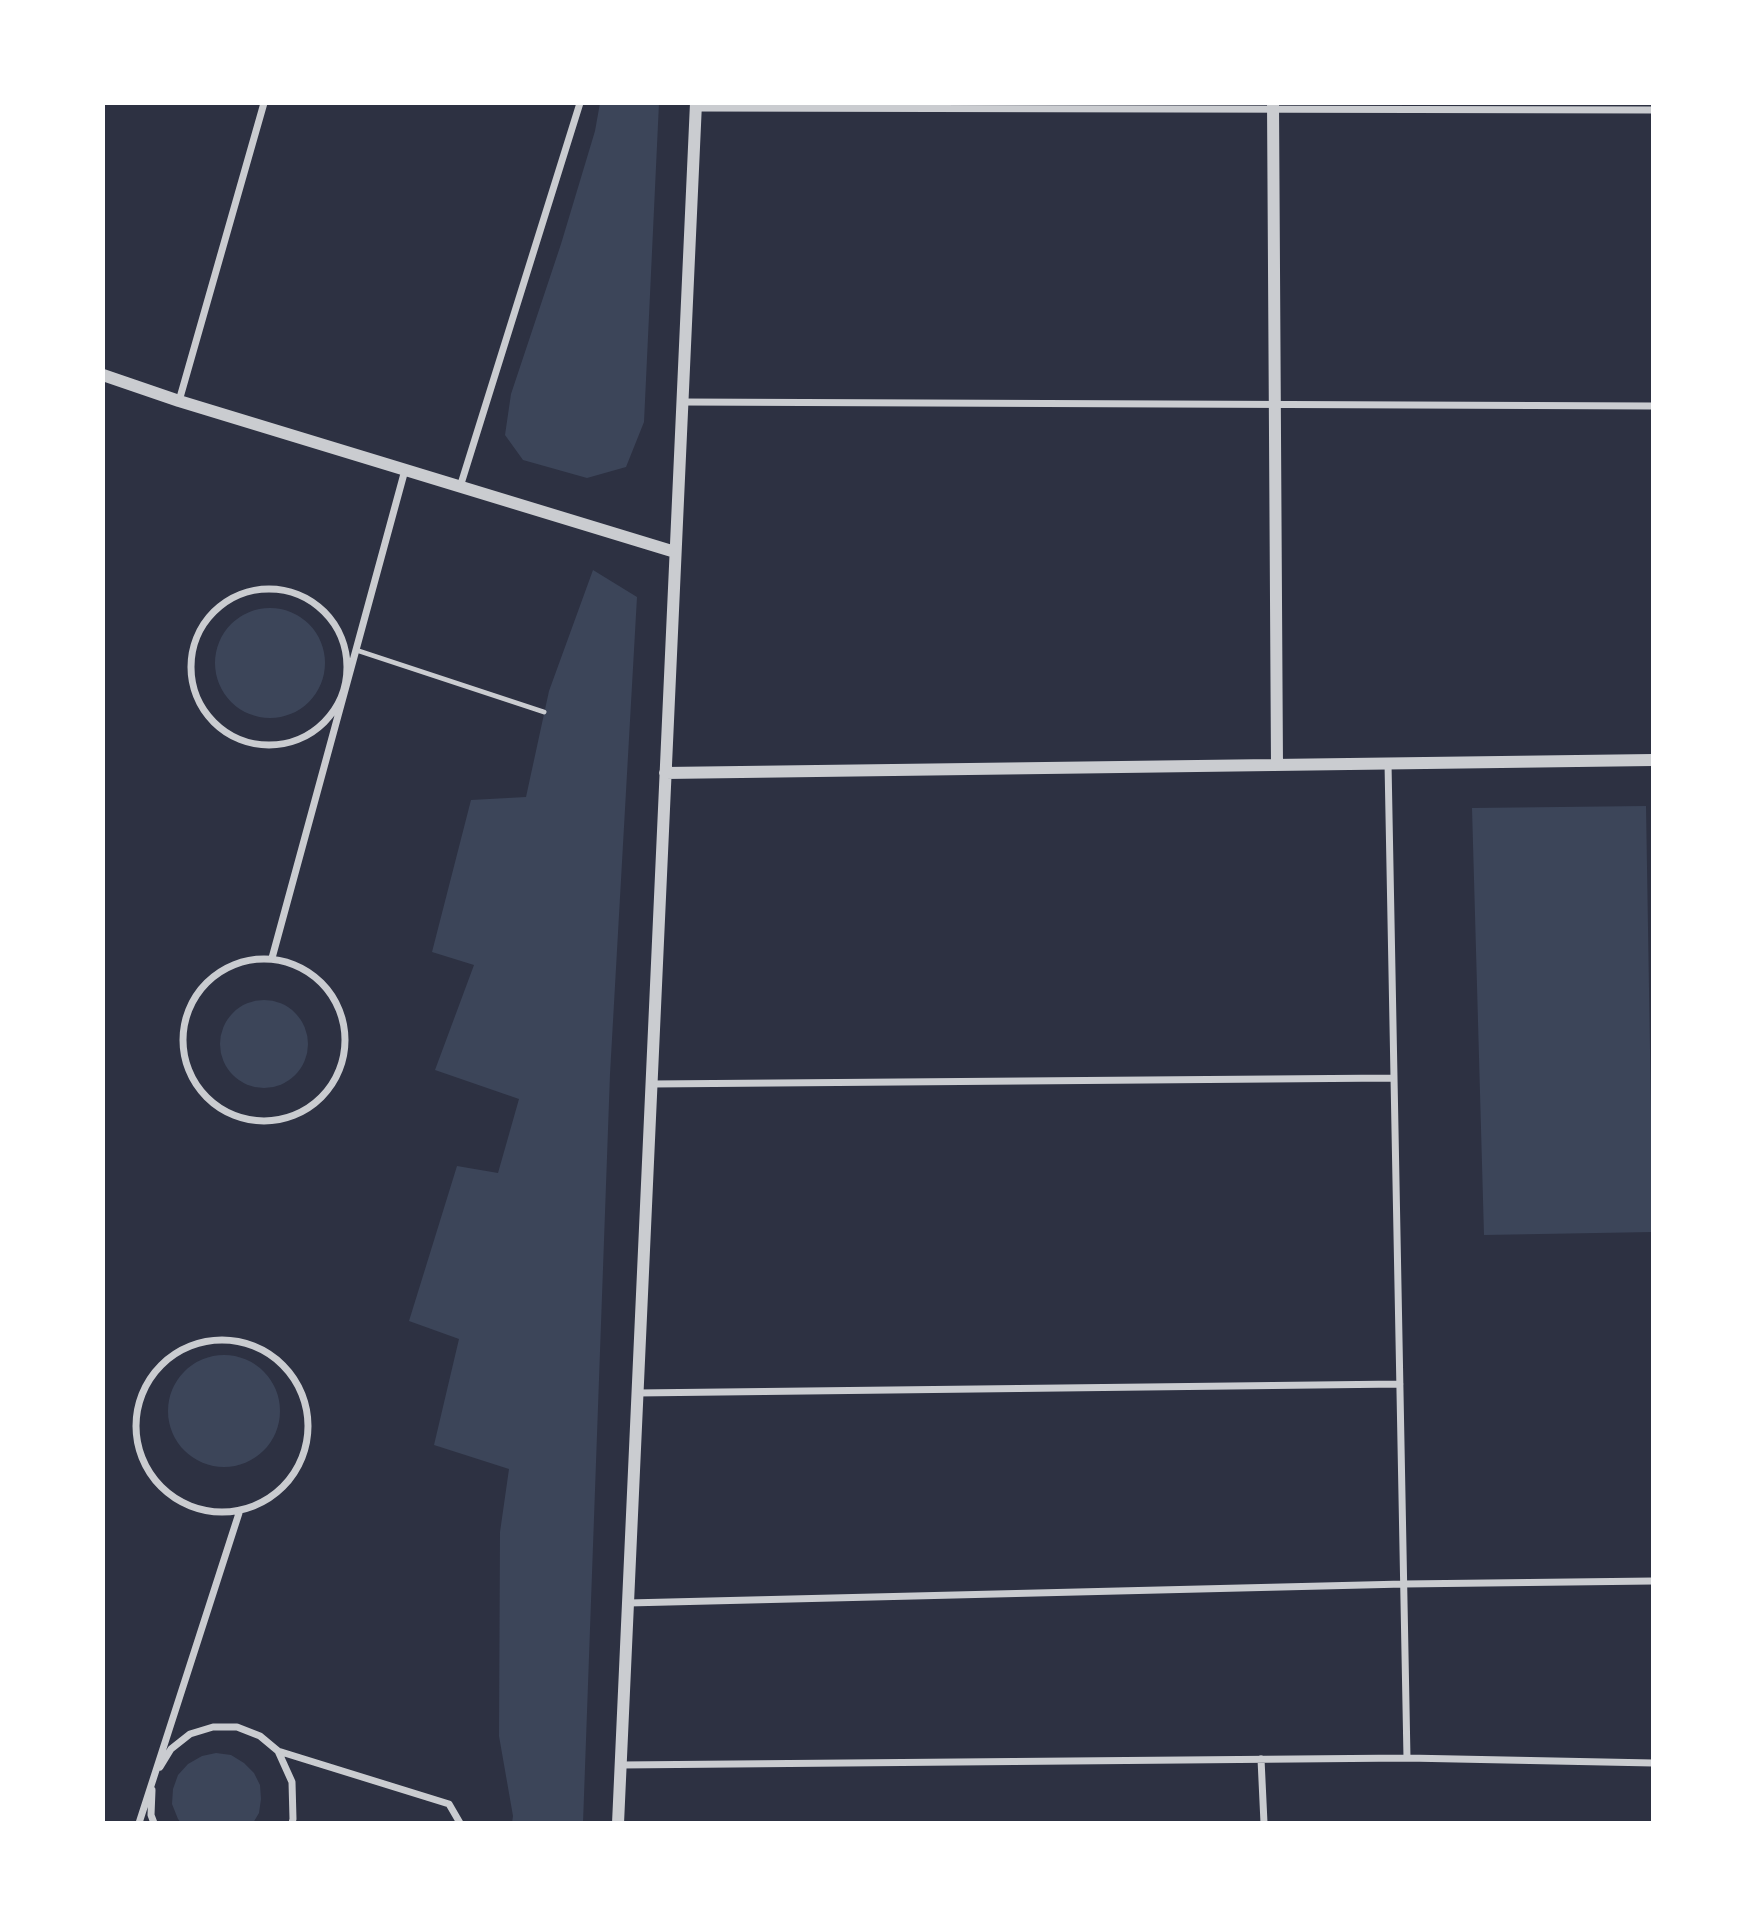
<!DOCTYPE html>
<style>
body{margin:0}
#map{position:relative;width:1756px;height:1926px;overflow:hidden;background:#2d3142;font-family:Bitter,serif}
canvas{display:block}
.frame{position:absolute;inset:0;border:105px solid #fff;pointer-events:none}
</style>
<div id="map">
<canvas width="1756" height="1926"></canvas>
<div class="frame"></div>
</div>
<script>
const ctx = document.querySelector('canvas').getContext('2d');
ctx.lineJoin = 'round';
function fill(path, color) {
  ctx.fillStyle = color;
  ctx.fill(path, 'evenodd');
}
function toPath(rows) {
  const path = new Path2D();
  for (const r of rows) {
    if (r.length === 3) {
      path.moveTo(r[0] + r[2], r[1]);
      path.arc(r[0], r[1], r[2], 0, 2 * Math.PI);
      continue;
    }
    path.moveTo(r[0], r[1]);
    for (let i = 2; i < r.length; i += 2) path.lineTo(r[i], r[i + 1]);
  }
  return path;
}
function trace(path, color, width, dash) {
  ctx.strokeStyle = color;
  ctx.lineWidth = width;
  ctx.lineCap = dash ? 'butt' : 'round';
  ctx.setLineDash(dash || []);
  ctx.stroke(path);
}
fill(toPath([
 [600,103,659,103,644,422,626,467,587,478,523,460,505,435,511,394,561,244,595,131],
 [593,570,637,597,610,1074,583,1823,512,1823,513,1816,499,1736,500,1532,509,1469,434,1445,459,1339,409,1321,457,1166,498,1173,519,1099,435,1070,474,965,432,952,471,800,526,797,549,691],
 [270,663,55],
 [1646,806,1653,1232,1484,1235,1472,808],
 [264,1044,44],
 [224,1411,56],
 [216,1753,231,1755,244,1763,254,1773,260,1785,261,1799,259,1813,253,1823,181,1823,178,1819,172,1804,173,1789,178,1775,188,1764,202,1756]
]), '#3c4559');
trace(toPath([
 [356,650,544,712]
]), '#caccd0', 5);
trace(toPath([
 [695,108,1653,110],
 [179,401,264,103],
 [682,402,1653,406],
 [460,487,580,103],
 [269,667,78],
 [1388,763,1407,1758],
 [272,958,405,470],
 [264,1040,81],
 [652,1084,1393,1078],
 [222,1426,86],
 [637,1393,1400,1384],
 [628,1603,1404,1584,1653,1581],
 [278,1751,449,1804,460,1823],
 [1261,1759,1264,1823],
 [621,1765,1407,1758,1653,1763],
 [160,1767,171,1749,190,1734,213,1727,237,1727,260,1736,278,1751,292,1782,293,1819,292,1823],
 [152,1790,151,1815,154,1823],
 [139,1823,240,1510]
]), '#caccd0', 7);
trace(toPath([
 [1273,103,1277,765],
 [103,375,179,401,675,552],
 [665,773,1653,760],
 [618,1823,696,103]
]), '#caccd0', 12);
</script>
